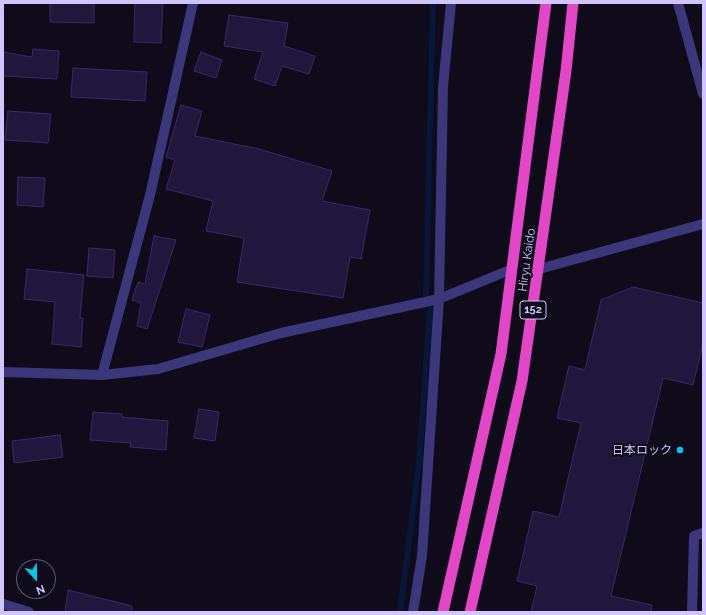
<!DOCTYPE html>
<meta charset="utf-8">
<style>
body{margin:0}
#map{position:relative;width:706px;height:615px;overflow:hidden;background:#0f0b1b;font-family:Raleway,sans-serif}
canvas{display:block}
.frame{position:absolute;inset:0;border:4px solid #d0c5ff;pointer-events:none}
.north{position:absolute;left:16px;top:559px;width:40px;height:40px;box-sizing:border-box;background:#0f0b1b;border:1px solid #5c5576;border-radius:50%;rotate:158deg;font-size:11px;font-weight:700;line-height:16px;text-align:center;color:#d0c5ff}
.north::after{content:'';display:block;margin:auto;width:14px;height:18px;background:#02c8ee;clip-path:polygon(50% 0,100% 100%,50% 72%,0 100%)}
</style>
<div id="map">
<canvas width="706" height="615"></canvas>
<div class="frame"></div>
<div class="north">N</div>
</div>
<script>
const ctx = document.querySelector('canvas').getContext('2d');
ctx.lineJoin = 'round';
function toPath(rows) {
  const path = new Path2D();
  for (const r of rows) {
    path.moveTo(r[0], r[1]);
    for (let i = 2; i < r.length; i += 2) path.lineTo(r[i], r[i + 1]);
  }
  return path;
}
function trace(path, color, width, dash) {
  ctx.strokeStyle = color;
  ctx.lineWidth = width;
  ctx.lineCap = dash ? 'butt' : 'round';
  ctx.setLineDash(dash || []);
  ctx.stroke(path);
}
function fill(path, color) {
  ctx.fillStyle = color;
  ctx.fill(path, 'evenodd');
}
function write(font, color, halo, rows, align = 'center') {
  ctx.font = font + ' Raleway,"Noto Sans JP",sans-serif';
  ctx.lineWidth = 4;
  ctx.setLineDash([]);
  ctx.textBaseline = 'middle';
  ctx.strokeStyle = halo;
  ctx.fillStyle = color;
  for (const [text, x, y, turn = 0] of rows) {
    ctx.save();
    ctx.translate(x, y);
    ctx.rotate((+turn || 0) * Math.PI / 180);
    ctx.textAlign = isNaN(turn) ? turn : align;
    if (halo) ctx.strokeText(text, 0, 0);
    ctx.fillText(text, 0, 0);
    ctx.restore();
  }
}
trace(toPath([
 [426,294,433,3],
 [400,612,419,463,430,310]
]), '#081637', 6);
const building = toPath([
 [50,3,94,3,94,23,50,22,50,3],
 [135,3,163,3,161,43,134,42,135,3],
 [229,15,288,23,284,46,315,56,309,74,282,66,275,86,254,79,263,52,224,46,229,15],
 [33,49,59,51,57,79,3,76,3,52,32,57,33,49],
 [201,52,222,60,216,78,194,71,201,52],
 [73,68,147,72,145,101,71,97,73,68],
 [181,105,202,111,195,136,259,149,332,171,322,201,370,210,361,259,350,257,343,298,237,282,244,238,206,231,213,201,166,189,175,160,166,157,181,105],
 [8,111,51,114,48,143,5,140,8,111],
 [18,177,45,178,43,207,17,205,18,177],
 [154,236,176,240,147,329,137,326,141,303,132,300,138,282,145,284,154,236],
 [89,248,115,250,113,278,87,276,89,248],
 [27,269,84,275,80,318,83,318,81,347,52,344,55,302,24,299,27,269],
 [633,287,703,303,703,344,693,385,663,378,611,596,652,605,651,612,531,612,537,586,517,581,533,511,559,517,581,423,557,418,569,366,585,370,601,300,633,287],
 [186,309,210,315,202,347,178,342,186,309],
 [199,409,219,412,215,441,194,438,199,409],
 [93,412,122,414,122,417,168,421,166,450,130,447,131,443,90,440,93,412],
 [60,435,63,457,14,463,12,441,60,435],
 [68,590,132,606,132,612,65,612,68,590]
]);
fill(building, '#21173c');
trace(building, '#3a2968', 1);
trace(toPath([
 [678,3,703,94],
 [539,269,703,224],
 [3,372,102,375,158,369,281,333,439,299,512,269],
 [102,375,150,195,193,3],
 [3,604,29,612],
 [413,612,422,556,439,299,443,87,451,3],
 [692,612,694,536,703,533]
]), '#3d367a', 10);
trace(toPath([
 [443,612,501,354,546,3],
 [470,612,522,381,566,71,573,3]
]), '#e247c7', 11);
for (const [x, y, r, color] of [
 [680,450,4,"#02c8ee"]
]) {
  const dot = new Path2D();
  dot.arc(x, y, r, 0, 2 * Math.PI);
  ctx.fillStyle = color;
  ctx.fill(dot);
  trace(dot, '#0f0b1b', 1.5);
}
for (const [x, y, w] of [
 [533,310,26]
]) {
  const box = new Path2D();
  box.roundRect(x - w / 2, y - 9, w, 18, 3);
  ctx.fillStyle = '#0f0b1b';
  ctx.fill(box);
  trace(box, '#d0c5ff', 1);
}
write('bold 11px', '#d0c5ff', null, [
 ["152",533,310]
]);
write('12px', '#d0c5ff', '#0f0b1b', [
 ["Hiryu Kaido",527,260,-82]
]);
write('12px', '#d0c5ff', '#0f0b1b', [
 ["日本ロック",672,450]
], 'right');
</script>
